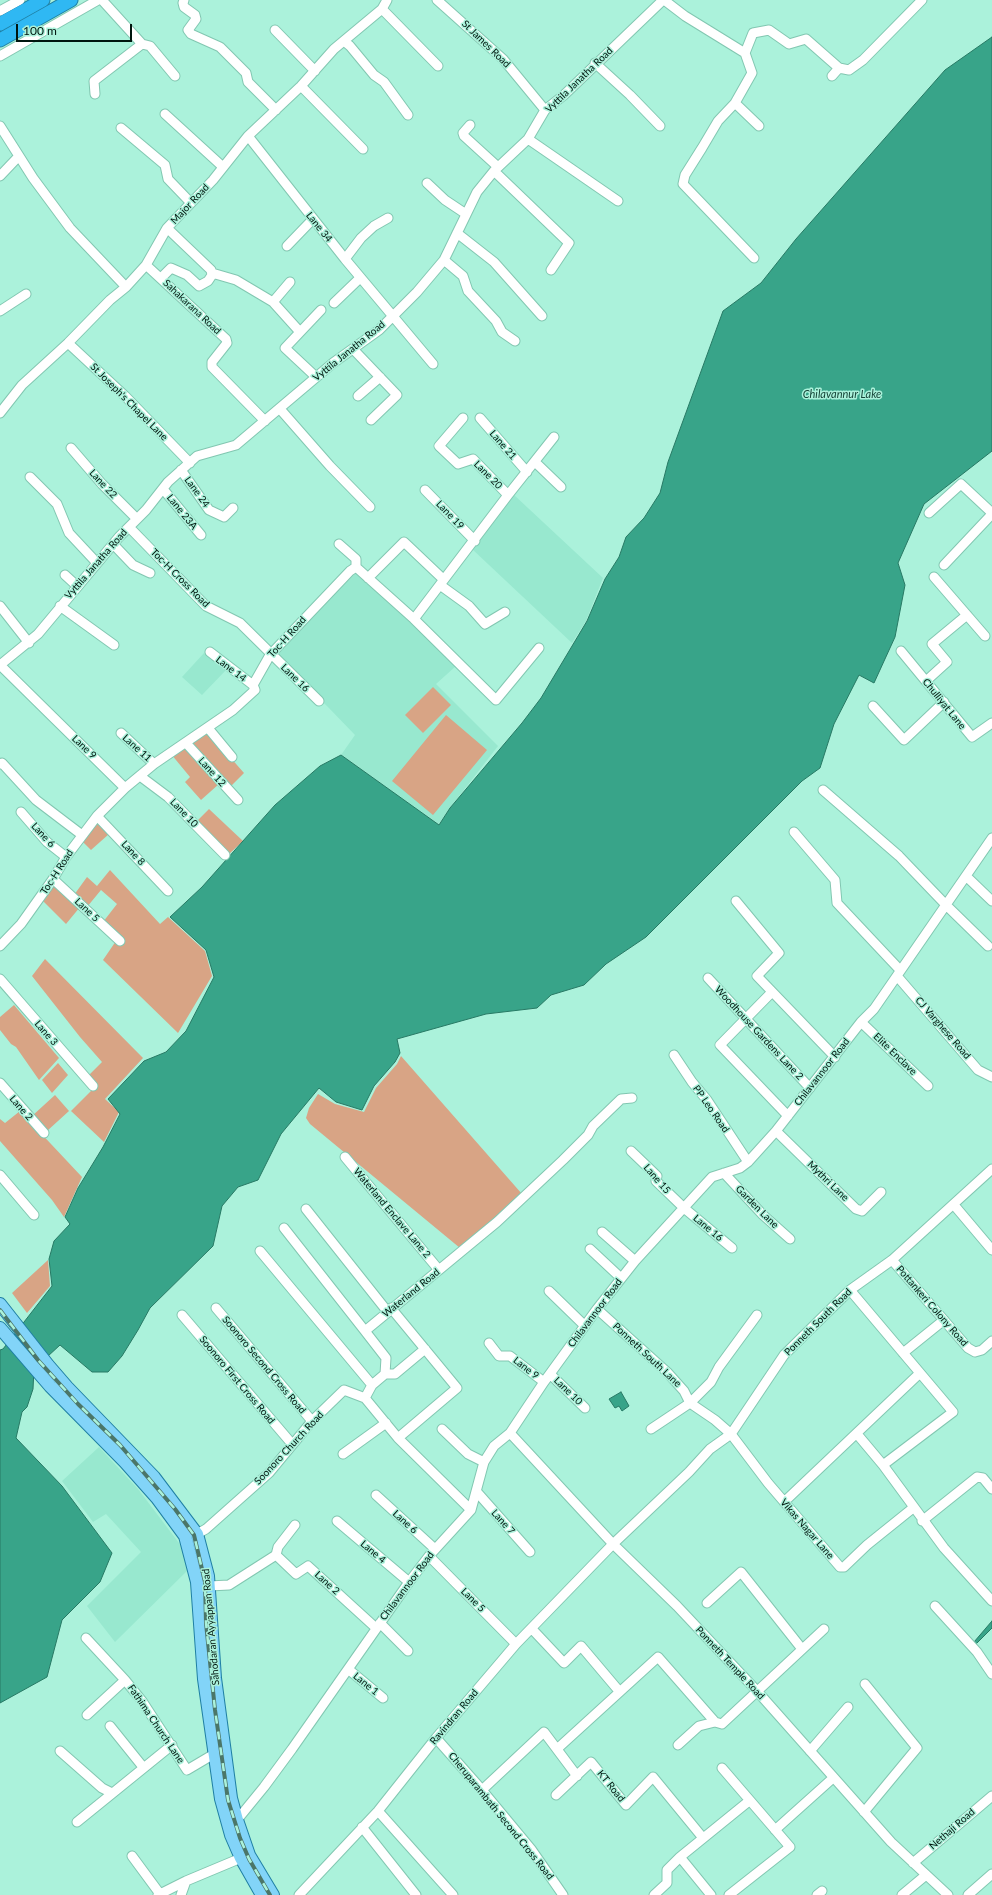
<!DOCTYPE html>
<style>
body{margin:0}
#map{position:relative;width:992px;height:1895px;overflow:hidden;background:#abf2db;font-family:Lato,sans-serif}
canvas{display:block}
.scale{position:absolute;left:16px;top:24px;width:116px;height:18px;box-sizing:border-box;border:2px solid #00160f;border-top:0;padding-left:5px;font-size:12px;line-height:14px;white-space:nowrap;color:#00160f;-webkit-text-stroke:3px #abf2db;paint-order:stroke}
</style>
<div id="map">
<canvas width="992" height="1895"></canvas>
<div class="scale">100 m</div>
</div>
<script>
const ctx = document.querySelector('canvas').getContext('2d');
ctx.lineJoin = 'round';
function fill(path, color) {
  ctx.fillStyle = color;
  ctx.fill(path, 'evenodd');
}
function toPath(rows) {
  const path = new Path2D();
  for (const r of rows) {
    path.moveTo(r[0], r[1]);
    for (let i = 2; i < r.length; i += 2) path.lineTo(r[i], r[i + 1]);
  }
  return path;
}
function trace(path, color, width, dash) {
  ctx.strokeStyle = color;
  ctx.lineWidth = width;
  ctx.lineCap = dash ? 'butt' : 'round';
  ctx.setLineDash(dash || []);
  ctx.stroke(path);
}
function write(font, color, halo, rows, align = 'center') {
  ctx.font = font + ' Lato,sans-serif';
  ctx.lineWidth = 3;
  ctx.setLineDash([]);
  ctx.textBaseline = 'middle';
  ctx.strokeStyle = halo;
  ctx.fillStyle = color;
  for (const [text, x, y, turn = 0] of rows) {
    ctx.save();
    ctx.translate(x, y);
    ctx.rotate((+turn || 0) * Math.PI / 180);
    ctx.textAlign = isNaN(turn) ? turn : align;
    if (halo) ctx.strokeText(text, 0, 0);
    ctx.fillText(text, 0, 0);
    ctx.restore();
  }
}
fill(toPath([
 [513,494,603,578,586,621,572,643,472,549],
 [358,571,410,619,456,666,436,684,498,746,450,808,438,825,341,755,355,735,327,706,275,656,296,632],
 [204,653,227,669,202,695,182,677],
 [99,1447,138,1489,182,1547,188,1570,115,1642,87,1606,141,1552,106,1514,93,1522,62,1481]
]), '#98e8cf');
fill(toPath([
 [433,687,451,705,423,733,405,715],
 [446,715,487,750,433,815,392,781],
 [208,732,244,773,229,788,190,745],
 [185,747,219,784,201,800,185,782,190,777,171,754],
 [209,809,243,841,228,855,196,822],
 [95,822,99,822,109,834,91,850,81,840],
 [110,870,160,924,168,917,205,951,212,976,178,1033,103,960,116,941,103,922,117,904,101,890,87,907,74,895,87,877,97,886],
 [55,886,80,907,66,924,43,901,52,887],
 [45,959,143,1058,105,1099,119,1112,104,1142,71,1111,96,1086,87,1077,102,1062,80,1037,32,976],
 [14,1005,59,1058,39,1080,16,1047,11,1044,0,1030,0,1017],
 [401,1056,522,1194,460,1248,310,1124,306,1118,309,1108,318,1094,335,1104,364,1112,376,1088,397,1064],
 [58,1063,68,1075,52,1093,42,1080],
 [55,1095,69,1111,47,1131,32,1116],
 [20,1111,82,1177,64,1217,52,1200,0,1141,0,1119,5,1123],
 [48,1260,50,1286,27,1313,12,1293]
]), '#d8a485');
const water = toPath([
 [992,37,992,451,924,504,898,563,905,585,895,637,874,683,859,675,834,724,820,768,802,781,646,937,606,964,584,985,551,995,537,1008,486,1014,397,1039,400,1053,395,1062,374,1086,362,1110,336,1102,319,1088,281,1134,258,1180,238,1187,222,1206,213,1246,150,1308,138,1330,122,1356,108,1372,92,1372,60,1345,34,1369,33,1389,27,1407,22,1412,16,1438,62,1486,112,1553,100,1582,62,1620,47,1677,0,1703,0,1350,3,1349,52,1286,49,1259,54,1241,70,1224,65,1217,78,1188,103,1147,120,1114,108,1099,144,1061,166,1052,186,1031,214,977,206,950,170,917,202,887,275,805,320,766,341,755,439,825,450,808,522,723,541,698,587,621,605,579,619,557,626,537,644,518,660,493,668,462,723,311,761,283,796,239,945,70,992,37],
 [621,1392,629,1406,622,1411,619,1406,615,1408,609,1399,621,1392],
 [992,1621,992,1628,970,1650,968,1649,992,1621]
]);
fill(water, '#38a489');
trace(water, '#277964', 1);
const minor = toPath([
 [102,0,142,44,150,46,175,76],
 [184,0,183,3,184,7,195,15,196,19,188,30,191,34,220,47,246,73,248,82,276,110],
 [437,0,503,59,545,110],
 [664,0,685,16,745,53],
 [382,9,438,66],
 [0,11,20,0],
 [275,30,315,71],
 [344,41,350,46,374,75,384,82,408,115],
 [0,56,98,0],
 [595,63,630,95,660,126],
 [832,76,839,68],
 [301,86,363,149],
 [95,94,94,81,142,44],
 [735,103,759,126],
 [165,114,223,167],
 [470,125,463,133,464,136,498,167],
 [0,126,33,178,70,228,126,287],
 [121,128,165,165,168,179,191,203],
 [248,136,345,259,433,364],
 [528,139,618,201],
 [494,171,569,243,551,270],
 [0,176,19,156],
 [427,183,445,200,466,214],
 [457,233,494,262,542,316],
 [287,246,313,219],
 [754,258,683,184,685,175,702,148,718,121,735,103,752,73,745,53,753,33,769,30,789,44,806,39,839,68,849,70,863,60,922,0],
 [345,259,361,238,374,226,388,218],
 [444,260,463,276,468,291,496,321,502,332,515,341],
 [146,265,226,339,227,343,212,362,212,367,265,421],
 [212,273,236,280,273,302,300,332],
 [161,278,171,268,187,275,199,286,208,281,212,275,211,270,167,228],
 [273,302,290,282],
 [334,303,360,278],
 [0,311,26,294],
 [68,343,125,396,190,463],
 [353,349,397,395,371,420],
 [316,377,285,348,321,310],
 [358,396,380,377],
 [280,409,330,466,370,507],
 [0,413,22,385,68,343,110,300,126,287,146,265,167,228,213,180,248,136,301,86,334,49,382,9,387,0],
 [463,418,439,446,458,464,473,459,508,495],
 [480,418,527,472],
 [71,448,102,484,137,519],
 [535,462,561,487],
 [181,470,209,510,224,517,233,508],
 [30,477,57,504,69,533,97,563],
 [163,489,201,535],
 [425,490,475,541],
 [929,513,961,484,992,513],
 [129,527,206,606,240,623,319,701],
 [113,544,133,565,150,573],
 [339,544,356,559,356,567],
 [944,565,992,514],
 [65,575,77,586],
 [934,577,985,636],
 [368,578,404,542,443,579],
 [440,585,469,606,485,624,505,612],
 [0,606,29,643],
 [60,606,114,645],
 [414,619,496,700,539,648],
 [901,651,972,737,992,723],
 [210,652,253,685],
 [0,665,38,634,119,537,146,510,168,482,197,456,236,445,333,363,379,330,417,292,444,260,477,192,494,171,528,139,545,110,564,95,663,0],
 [0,665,125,788],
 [926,681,947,662,932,644,967,615],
 [873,706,904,740,944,702],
 [208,728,232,757],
 [121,733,154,764],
 [186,743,238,800],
 [0,764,2,763,36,800,82,835],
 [140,776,168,797,225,855],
 [823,790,899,856,946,905,988,946],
 [21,812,47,842,66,857],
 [97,816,168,891],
 [794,832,835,880,837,903,900,970],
 [967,877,992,901],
 [53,879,120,941],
 [736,901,779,953,757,976,835,1057],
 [0,946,21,924,53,879,66,857,97,816,125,788,154,764,233,710,255,690,253,685,270,655,350,571,356,567,414,619,508,495,554,437],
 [897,976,978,1070,992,1077],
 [708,978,810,1088],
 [0,979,93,1086],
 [772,992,720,1045,788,1116],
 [861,1022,928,1086],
 [674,1055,692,1082,707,1100,748,1162],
 [0,1083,44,1133],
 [776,1131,856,1209,862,1211,881,1192],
 [631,1151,657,1176,656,1181,684,1208,732,1248],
 [345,1157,439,1270],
 [724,1173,763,1215,790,1239],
 [0,1175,34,1215],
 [954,1205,992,1250],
 [306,1209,387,1311],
 [284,1228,365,1331],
 [602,1232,635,1261],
 [590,1249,621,1278],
 [260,1251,372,1385],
 [892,1260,968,1348,975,1352,982,1350,992,1341],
 [850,1290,953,1412,883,1465],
 [549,1291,585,1326],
 [216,1308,312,1421],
 [391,1308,457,1388,398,1438],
 [597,1309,667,1372,684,1391,690,1403,715,1420,731,1434,768,1483,840,1567,844,1567,867,1545,913,1508],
 [182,1315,292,1444],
 [489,1343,499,1356,510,1356,544,1382],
 [903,1353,944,1320],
 [385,1374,395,1374,425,1349],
 [550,1374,585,1408],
 [365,1398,372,1385,385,1374,386,1358,365,1331,497,1222,563,1160,588,1135,593,1126,621,1099,632,1098],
 [365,1398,398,1438,471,1510],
 [442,1429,468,1454,484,1462],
 [651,1429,690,1403,711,1382,719,1367,757,1315],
 [510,1433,613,1544,677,1606,757,1691,891,1842,948,1895],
 [857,1434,883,1465,944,1548,992,1601],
 [343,1454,386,1423],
 [476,1491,530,1552],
 [376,1495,435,1549],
 [784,1502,920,1373],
 [337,1521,409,1582],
 [922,1521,977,1477,983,1478,992,1489],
 [197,1534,206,1529,269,1473,312,1421,344,1390,365,1398],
 [276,1555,296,1574,308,1566,376,1628],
 [429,1556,516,1644],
 [209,1586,229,1585,276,1555,278,1547,295,1525],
 [707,1603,741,1572,802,1649],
 [935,1606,977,1652,992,1674],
 [380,1623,408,1651],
 [532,1629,564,1663,581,1646,619,1691],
 [86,1638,125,1680,142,1701,187,1770,214,1754],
 [348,1669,383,1698],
 [87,1715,125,1680],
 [110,1726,143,1767],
 [436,1738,482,1790,531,1849,563,1895],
 [678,1745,699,1726,715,1722,722,1724,824,1629],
 [557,1749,658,1657,715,1722],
 [60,1751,102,1788,112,1793],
 [810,1751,848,1707],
 [722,1768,790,1847,729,1895],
 [482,1790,544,1732,577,1776],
 [556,1795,591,1762,626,1805,653,1777,703,1838],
 [378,1811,453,1895],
 [864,1812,917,1748,865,1684],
 [237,1820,264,1787,292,1749,409,1582,429,1556,471,1510,484,1462,494,1446,510,1433,544,1382,597,1309,635,1261,712,1177,740,1168,748,1162,776,1131,861,1022,874,1009,992,838],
 [77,1822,172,1745],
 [362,1827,416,1895],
 [775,1830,833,1778],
 [132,1856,160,1894],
 [680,1857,711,1895],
 [913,1863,992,1796],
 [158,1895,186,1881,241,1858],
 [181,1895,186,1881],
 [299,1895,378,1811,436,1738,516,1644,613,1544,689,1472,710,1449,731,1434,784,1355,850,1290,892,1260,992,1169],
 [654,1895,667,1883,667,1870,680,1857,749,1801],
 [817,1895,822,1891],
 [902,1895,926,1875],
 [968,1895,992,1874]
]);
const major = toPath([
 [0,1304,48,1365,67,1387,154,1477,197,1534,208,1576,215,1678,231,1798,237,1820,249,1855,273,1895],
 [0,1328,50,1386,125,1462,157,1498,185,1536,197,1582,204,1679,221,1799,231,1835,241,1858,262,1895]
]);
const highway = toPath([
 [0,24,43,0],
 [0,40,71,0]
]);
trace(minor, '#82c7b1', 11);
trace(major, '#1f7fa3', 14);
trace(highway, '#1f7fa3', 15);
trace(minor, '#fff', 9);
trace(major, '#82d4f8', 12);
trace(highway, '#2fb8f3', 13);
const rail = toPath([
 [0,1310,38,1360,78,1404,120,1445,175,1509,194,1535,205,1582,206,1623,215,1710,228,1800,240,1838,249,1859,270,1895]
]);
trace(rail, '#4b7668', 4);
trace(rail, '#abf2db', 2.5, [8]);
write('10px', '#00160f', '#abf2db', [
 ["St James Road",486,44,44],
 ["Vyttila Janatha Road",579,80,-44],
 ["Major Road",190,204,-47],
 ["Lane 34",319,227,51],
 ["Sahakarana Road",192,307,43],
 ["Vyttila Janatha Road",349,351,-39],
 ["St Joseph's Chapel Lane",129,402,45],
 ["Lane 21",503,445,49],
 ["Lane 20",488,475,45],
 ["Lane 22",103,484,47],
 ["Lane 24",197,492,54],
 ["Lane 23A",182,512,51],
 ["Lane 19",450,515,46],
 ["Vyttila Janatha Road",96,564,-49],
 ["Toc-H Cross Road",180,578,45],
 ["Toc-H Road",287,637,-48],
 ["Lane 14",231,669,37],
 ["Lane 16",295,678,44],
 ["Chulliyat Lane",944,704,51],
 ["Lane 9",84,747,44],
 ["Lane 11",137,748,42],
 ["Lane 12",212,772,48],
 ["Lane 10",184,813,46],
 ["Lane 6",43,835,47],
 ["Lane 8",133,853,47],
 ["Toc-H Road",57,872,-57],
 ["Lane 5",87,910,43],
 ["CJ Varghese Road",943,1028,49],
 ["Lane 3",46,1033,49],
 ["Woodhouse Gardens Lane 2",759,1033,47],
 ["Elite Enclave",895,1054,44],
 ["Chilavannoor Road",822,1072,-52],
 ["Lane 2",21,1108,49],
 ["PP Leo Road",711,1109,55],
 ["Lane 15",657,1179,49],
 ["Mythri Lane",828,1181,44],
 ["Garden Lane",757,1207,45],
 ["Waterland Enclave Lane 2",392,1213,50],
 ["Lane 16",708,1228,40],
 ["Waterland Road",411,1293,-39],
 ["Pottankeri Colony Road",932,1306,49],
 ["Chilavannoor Road",595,1313,-53],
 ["Ponneth South Road",818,1322,-45],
 ["Ponneth South Lane",647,1355,43],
 ["Soonoro Second Cross Road",264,1365,50],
 ["Lane 9",526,1368,38],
 ["Soonoro First Cross Road",237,1380,50],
 ["Lane 10",568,1391,44],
 ["Soonoro Church Road",289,1448,-47],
 ["Lane 6",405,1522,42],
 ["Lane 7",503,1522,48],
 ["Vikas Nagar Lane",807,1529,49],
 ["Lane 4",373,1552,40],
 ["Lane 2",327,1583,42],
 ["Chilavannoor Road",407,1586,-53],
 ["Lane 5",473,1600,45],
 ["Sahodaran Ayyappan Road",211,1627,-95],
 ["Ponneth Temple Road",730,1663,47],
 ["Lane 1",366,1684,39],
 ["Ravindran Road",454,1717,-50],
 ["Fathima Church Lane",156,1724,56],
 ["KT Road",611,1786,51],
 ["Cheruparambath Second Cross Road",501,1816,51],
 ["Nethaji Road",952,1829,-41]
]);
write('italic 11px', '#154337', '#abf2db', [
 ["Chilavannur Lake",842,394]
]);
</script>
